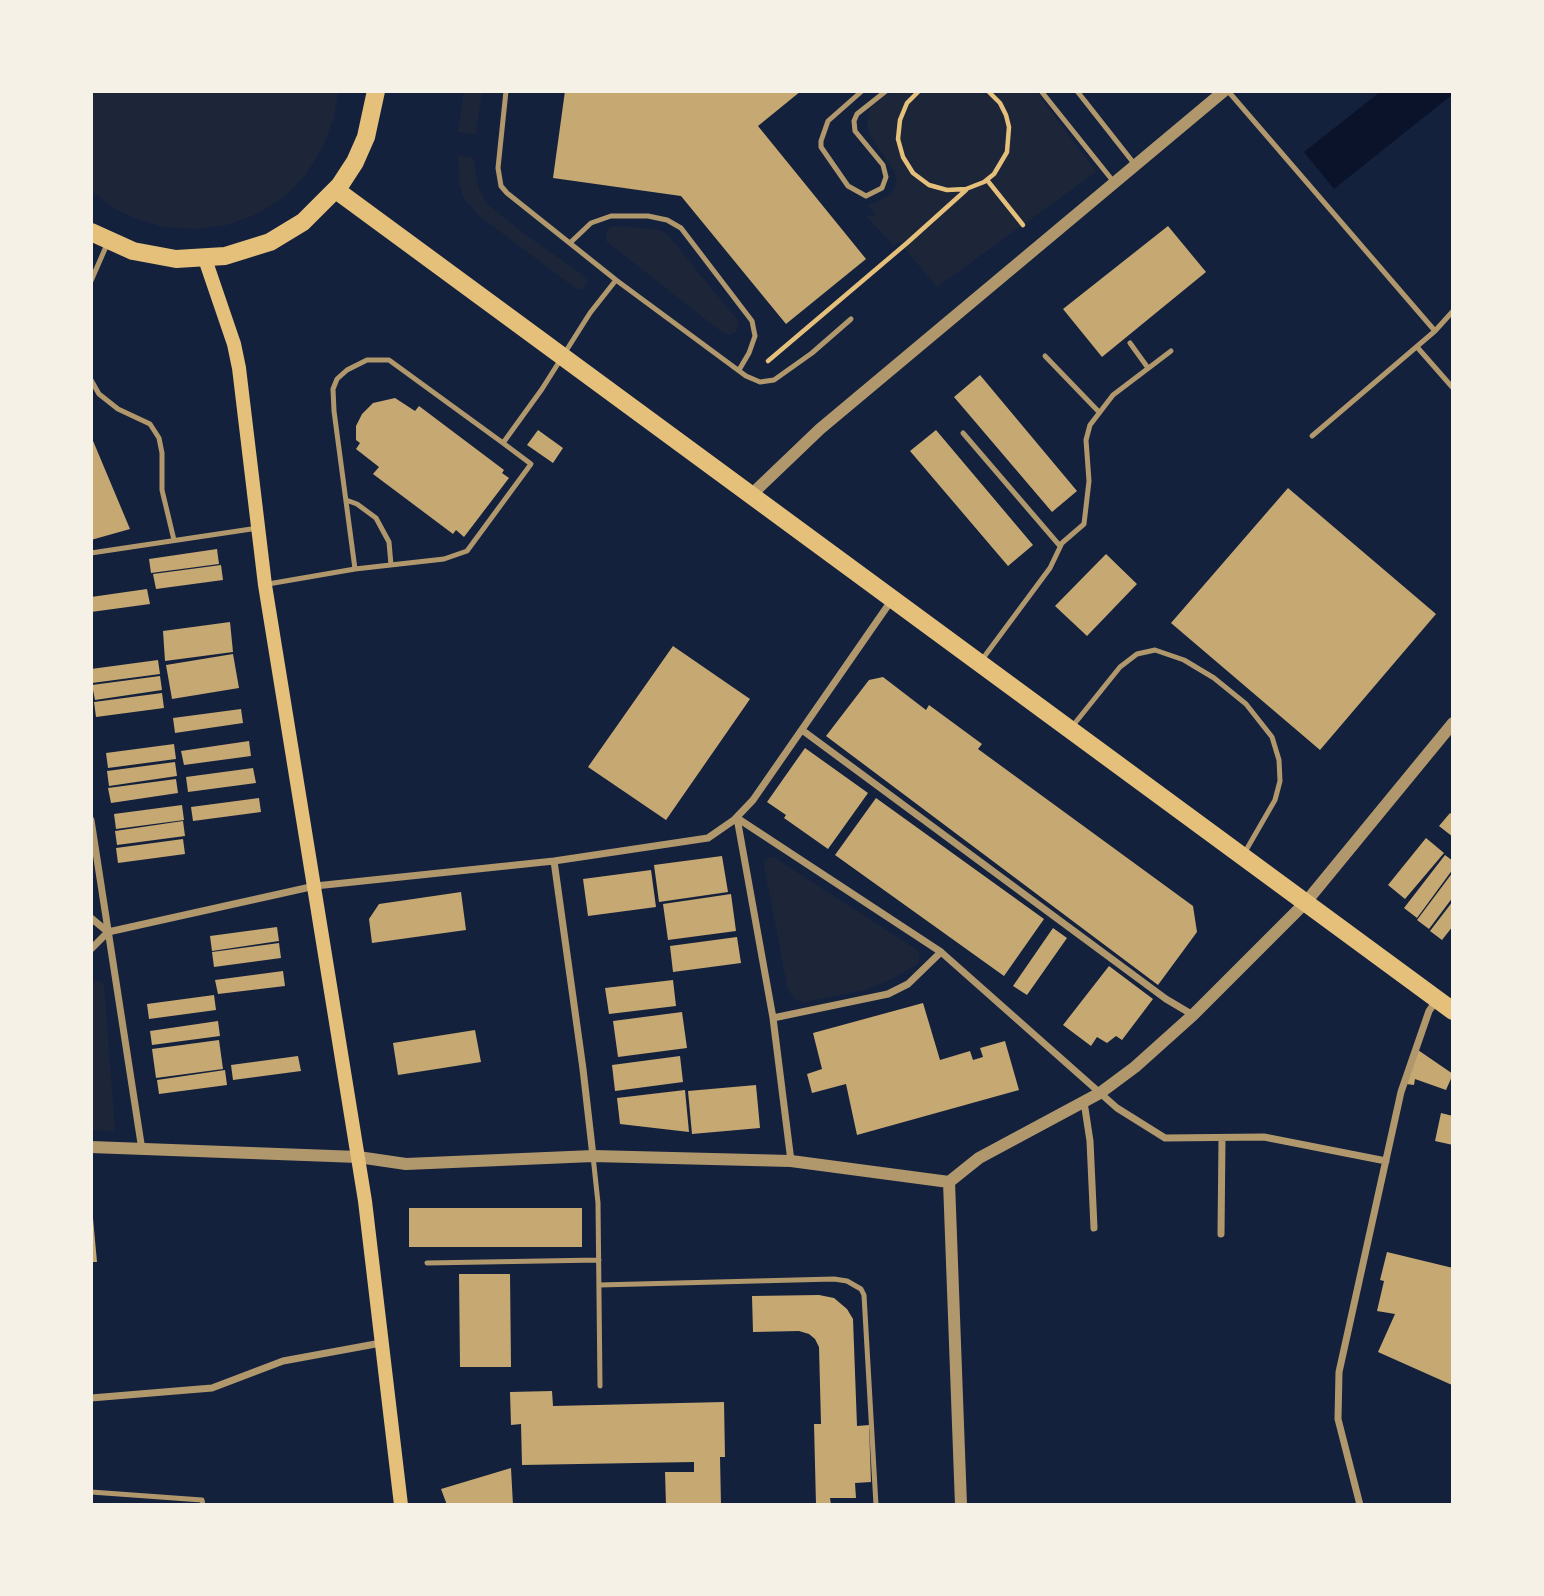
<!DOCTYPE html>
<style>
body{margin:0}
#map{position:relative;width:1544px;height:1596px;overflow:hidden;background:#14213d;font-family:"Roboto Condensed",sans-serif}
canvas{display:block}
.frame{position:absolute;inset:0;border:93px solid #f6f1e7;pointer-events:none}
</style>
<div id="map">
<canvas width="1544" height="1596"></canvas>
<div class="frame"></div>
</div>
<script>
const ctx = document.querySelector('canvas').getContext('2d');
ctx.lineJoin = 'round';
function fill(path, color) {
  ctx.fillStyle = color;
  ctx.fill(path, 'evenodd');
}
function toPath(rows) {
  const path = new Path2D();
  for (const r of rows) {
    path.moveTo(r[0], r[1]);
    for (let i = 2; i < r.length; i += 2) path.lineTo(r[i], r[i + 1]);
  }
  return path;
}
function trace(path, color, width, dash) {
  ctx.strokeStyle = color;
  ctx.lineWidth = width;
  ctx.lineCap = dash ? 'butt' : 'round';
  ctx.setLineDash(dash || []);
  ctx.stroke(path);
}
fill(toPath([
 [91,91,338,91,334,118,323,147,306,174,295,186,284,197,257,214,227,225,195,229,163,227,132,217,117,210,91,191],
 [464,91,482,91,476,134,458,132],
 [891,91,1036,91,1096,172,937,287,899,242,894,246,866,216,876,215,867,204,875,203,891,194,897,184,894,171,869,134,867,125,870,108],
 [458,155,473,158,479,189,487,204,526,235,580,273,588,281,584,288,578,290,478,215,463,197,459,184],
 [619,226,660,230,667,234,739,322,736,332,729,335,722,332,611,245,606,241,607,231,610,227],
 [769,858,775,858,917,950,920,955,918,964,888,981,864,990,804,1002,795,999,788,990,764,866,764,861],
 [91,979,104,983,115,1131,91,1130]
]), '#1d2539');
fill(toPath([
 [1381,91,1453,91,1453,94,1334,189,1304,152]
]), '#0b132b');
fill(toPath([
 [565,91,801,91,758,126,866,259,786,324,681,196,553,178],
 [1168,226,1206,272,1102,357,1063,309],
 [980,375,1077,491,1052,512,954,397],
 [395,398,415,411,419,406,504,470,502,473,509,478,464,537,456,530,453,534,373,474,379,467,356,449,360,443,356,440,356,426,362,414,373,403],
 [538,430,563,448,553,463,527,445],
 [936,430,1033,545,1008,566,910,451],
 [91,436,130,529,91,540],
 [1288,488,1436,614,1320,750,1171,623],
 [217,549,219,564,151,573,149,559],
 [1106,554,1137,584,1087,636,1055,606],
 [221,565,223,580,156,589,153,574],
 [147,589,150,604,91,612,91,597],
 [230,622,233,652,165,661,163,631],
 [673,646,750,699,666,820,588,767],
 [233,654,239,688,172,699,166,665],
 [158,660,160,674,92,683,91,669],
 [160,676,162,690,95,700,92,685],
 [883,677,926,710,929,705,982,744,978,749,1193,906,1197,932,1158,985,826,736,869,680],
 [162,693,164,708,96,717,94,702],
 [241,709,243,723,175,733,173,718],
 [249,741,251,756,184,765,181,751],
 [174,744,176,759,108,768,106,753],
 [805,748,868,793,828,849,784,818,786,815,767,802],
 [175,762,177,776,109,786,107,771],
 [253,768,256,783,188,792,186,777],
 [176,779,178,793,111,803,108,788],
 [259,798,261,812,193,821,191,807],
 [876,798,1044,919,1004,976,835,855],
 [182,805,184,820,116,829,114,814],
 [1450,813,1453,815,1453,837,1439,826],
 [183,821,185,836,117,845,115,831],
 [1426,838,1444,853,1405,899,1388,885],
 [183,839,185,854,118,863,116,848],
 [1445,855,1453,861,1453,869,1417,918,1404,908],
 [722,856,728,892,659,902,654,865],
 [651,870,656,907,588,916,583,879],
 [1453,872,1453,897,1429,929,1417,920],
 [461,892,466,930,372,943,369,919,379,904],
 [731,894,736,931,668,940,663,904],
 [1453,901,1453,926,1442,940,1430,931],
 [277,927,279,941,212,951,210,936],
 [1053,928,1067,938,1027,995,1013,986],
 [737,937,741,963,673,972,670,946],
 [279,943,281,958,214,967,212,952],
 [1109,966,1153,999,1122,1040,1116,1036,1107,1043,1097,1037,1091,1046,1063,1025],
 [283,971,285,986,218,994,215,980],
 [673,980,676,1006,609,1014,605,988],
 [214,995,216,1010,149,1019,147,1004],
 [923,1003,940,1060,970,1051,973,1060,983,1057,980,1048,1005,1041,1019,1090,857,1135,846,1084,812,1093,807,1074,822,1069,813,1033],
 [682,1012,687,1048,618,1057,613,1021],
 [218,1021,220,1036,152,1045,150,1031],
 [475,1030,481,1062,398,1075,393,1043],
 [219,1040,223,1069,156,1078,152,1049],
 [1418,1050,1453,1074,1446,1090,1415,1079,1414,1085,1406,1084],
 [298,1056,301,1071,233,1080,231,1065],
 [680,1056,683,1082,615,1091,612,1065],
 [225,1070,227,1085,159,1094,157,1080],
 [756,1085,760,1128,692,1134,688,1091],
 [685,1090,689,1132,620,1124,617,1098],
 [1441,1113,1453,1116,1453,1145,1435,1141],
 [409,1208,582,1208,582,1247,409,1247],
 [91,1218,93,1218,97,1262,91,1262],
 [1387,1252,1453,1268,1452,1385,1378,1352,1395,1314,1377,1311,1384,1281,1380,1280],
 [459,1274,510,1274,511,1367,460,1367],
 [819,1295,834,1298,847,1309,853,1319,857,1426,869,1425,871,1482,855,1483,856,1498,830,1498,831,1505,816,1505,814,1424,821,1424,819,1347,815,1339,809,1334,799,1331,753,1332,752,1296],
 [552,1391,553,1406,724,1402,725,1457,720,1457,721,1505,666,1505,665,1472,694,1472,694,1462,522,1465,521,1424,511,1425,510,1392],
 [511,1468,513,1505,447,1505,441,1489]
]), '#c6a872');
trace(toPath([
 [919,91,907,103,900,120,898,139,903,157,913,173,929,185,947,190,966,189,984,182,994,174,1007,152,1009,127,1006,115,1000,103,988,91],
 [987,180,1023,225],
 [768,361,907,243,966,190]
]), '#e5c07b', 4.5);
trace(toPath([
 [506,91,498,168,501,186,507,193,616,280,746,376,760,382,774,380,812,353,851,319],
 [862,91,828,121,821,141,821,147,848,186,866,196,882,188,886,177,883,165,855,131,854,121,857,114,886,91],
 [1041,91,1113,181],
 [1077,91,1136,166],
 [1228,91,1435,331,1312,436],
 [571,242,591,223,611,216,648,216,667,220,681,228,752,321,755,336,749,353,739,370],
 [91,281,108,242],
 [1435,331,1453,311],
 [1130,343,1148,368],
 [1417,347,1453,388],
 [1045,356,1099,412],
 [91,380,99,394,118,409,150,424,159,438,162,453,162,490,174,540],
 [963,433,1060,546],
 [503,443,531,464,467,551,444,559,355,569,334,411,333,389,337,379,347,370,367,360,389,360,503,443,542,389,590,313,616,280],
 [346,500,357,504,376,518,389,542,391,565],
 [91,553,258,528],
 [268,584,355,569],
 [981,661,1050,568,1062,543,1084,524,1089,481,1086,440,1090,425,1113,395,1171,351],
 [1071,728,1120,667,1137,654,1155,650,1184,660,1214,678,1246,704,1272,737,1279,760,1280,781,1275,800,1245,852],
 [593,1156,598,1203,600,1386],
 [427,1263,599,1260],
 [599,1285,834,1279,847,1281,861,1289,864,1295,876,1505],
 [91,1492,202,1500,203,1505]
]), '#b1986c', 5);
trace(toPath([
 [802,730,1166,999,1193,1015],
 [737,818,941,952,1117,1108,1165,1138,1264,1137,1386,1161],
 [737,818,773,1018,791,1161],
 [91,820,142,1150],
 [554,861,583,1069,593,1156],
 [91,918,108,932],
 [91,949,108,932,315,886,554,861,708,838,734,820,753,800,891,601],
 [773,1018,888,994,908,984,941,952],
 [1084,1102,1090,1141,1094,1228],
 [1221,1234,1222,1138],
 [91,1398,212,1388,283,1361,381,1343],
 [1360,1505,1338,1419,1339,1372,1401,1092,1429,1011,1436,1001]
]), '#b1986c', 7);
trace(toPath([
 [751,495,820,429,1224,91],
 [91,1147,358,1157,406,1164,593,1156,791,1161,949,1182],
 [961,1505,949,1182,979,1158,1100,1093,1135,1067,1193,1015,1306,902,1453,723]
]), '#b1986c', 12);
trace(toPath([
 [205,259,234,344,239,368,265,585,365,1201,401,1505]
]), '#e5c07b', 14);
trace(toPath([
 [336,190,1453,1011],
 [91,232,133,251,176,259,225,256,270,242,303,222,340,185,355,162,366,137,376,91]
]), '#e5c07b', 18);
</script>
